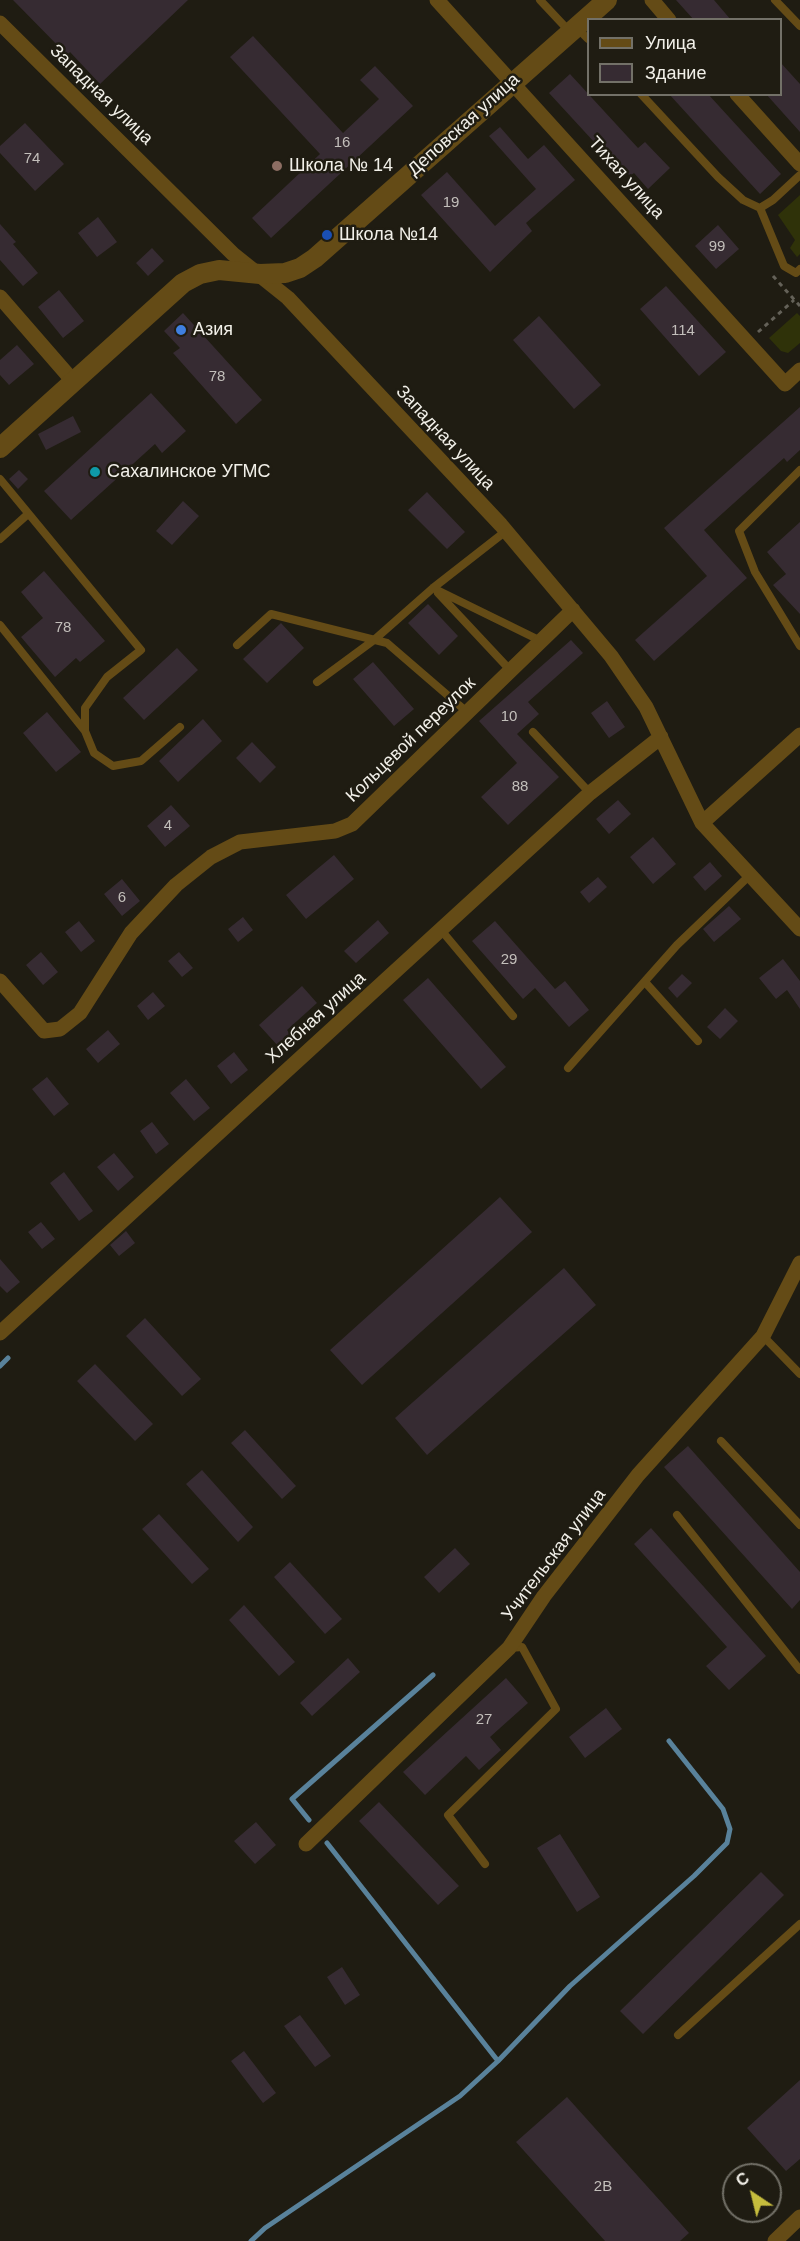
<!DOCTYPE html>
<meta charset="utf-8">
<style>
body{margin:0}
#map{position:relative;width:800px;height:2241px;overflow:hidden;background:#1f1c12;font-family:Helvetica,sans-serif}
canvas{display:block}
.legend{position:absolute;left:587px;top:18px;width:195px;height:78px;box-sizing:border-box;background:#1f1c12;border:2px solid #737168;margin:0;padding:8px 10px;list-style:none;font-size:18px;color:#f2f0e9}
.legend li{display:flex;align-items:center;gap:12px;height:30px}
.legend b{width:30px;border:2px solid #737168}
.north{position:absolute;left:722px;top:2163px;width:60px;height:60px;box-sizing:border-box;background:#1f1c12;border:2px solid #737168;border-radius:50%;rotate:325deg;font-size:16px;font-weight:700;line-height:24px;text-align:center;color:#f2f0e9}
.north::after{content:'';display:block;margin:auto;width:21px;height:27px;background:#c5bc3d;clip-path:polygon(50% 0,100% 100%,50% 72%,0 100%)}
</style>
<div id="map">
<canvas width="800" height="2241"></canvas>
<ul class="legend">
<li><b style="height:8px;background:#644b16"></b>Улица</li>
<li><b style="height:16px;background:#362b32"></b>Здание</li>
</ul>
<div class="north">С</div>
</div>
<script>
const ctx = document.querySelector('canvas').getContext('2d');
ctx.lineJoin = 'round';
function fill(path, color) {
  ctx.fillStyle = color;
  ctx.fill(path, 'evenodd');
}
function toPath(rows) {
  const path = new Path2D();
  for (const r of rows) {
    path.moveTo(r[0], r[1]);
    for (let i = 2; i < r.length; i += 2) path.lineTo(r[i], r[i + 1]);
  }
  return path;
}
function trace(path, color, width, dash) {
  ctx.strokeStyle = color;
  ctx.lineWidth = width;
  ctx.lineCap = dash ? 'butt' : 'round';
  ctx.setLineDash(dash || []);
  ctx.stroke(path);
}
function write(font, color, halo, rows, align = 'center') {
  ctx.font = font + ' Helvetica,sans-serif';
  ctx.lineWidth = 5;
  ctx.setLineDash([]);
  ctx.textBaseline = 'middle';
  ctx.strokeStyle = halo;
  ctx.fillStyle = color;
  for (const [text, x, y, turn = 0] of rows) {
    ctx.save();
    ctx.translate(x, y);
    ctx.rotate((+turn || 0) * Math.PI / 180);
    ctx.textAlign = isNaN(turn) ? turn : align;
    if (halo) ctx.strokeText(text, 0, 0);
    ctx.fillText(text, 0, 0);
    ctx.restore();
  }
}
fill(toPath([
 [800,195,800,254,797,257,790,248,795,240,778,215],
 [797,313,800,316,800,343,788,353,781,351,769,338]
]), '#2f3209');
trace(toPath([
 [0,1366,8,1358],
 [309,1820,292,1799,433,1675],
 [327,1843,498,2061],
 [251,2241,265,2228,460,2096,498,2061,570,1986,694,1876,727,1843,730,1829,723,1809,669,1741]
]), '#59829b', 5);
fill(toPath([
 [13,0,188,0,100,84,70,52,67,55],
 [676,0,714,0,731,20,694,20],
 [253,36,343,133,379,99,360,80,375,66,413,106,271,238,252,218,320,154,230,57],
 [780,62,800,84,800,132,766,94,780,94],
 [570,74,638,148,645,142,670,168,648,189,634,173,630,176,608,153,606,155,549,93],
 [669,94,708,94,781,174,760,194],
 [25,123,64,164,35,191,0,153,0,146],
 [500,127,528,159,544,145,575,180,526,223,532,231,490,272,421,195,447,172,495,226,536,189,489,136],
 [98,217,117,242,97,257,78,233],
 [0,224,16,242,13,244,38,273,23,286,0,260],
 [718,225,739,249,716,269,695,246],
 [152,248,164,261,148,276,136,263],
 [666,286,726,352,699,376,640,309],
 [59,290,84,321,63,338,38,307],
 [183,313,262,400,236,424,173,353,180,348,164,331],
 [539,316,601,385,574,409,513,340],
 [17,345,34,364,9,385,0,375,0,360],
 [151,393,186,431,162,453,155,444,71,520,44,491],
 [800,407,800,450,787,462,784,458,704,530,747,578,654,661,635,640,707,576,664,528],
 [73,416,81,432,46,450,38,434],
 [19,470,28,479,18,489,9,479],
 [427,492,465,532,447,549,408,510],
 [183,501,199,516,172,545,156,531],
 [800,522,800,614,773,585,786,574,767,552],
 [44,571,105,641,80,662,76,658,55,677,21,637,43,618,21,592],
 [428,604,458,636,439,655,408,623],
 [281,623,304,648,267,683,243,659],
 [571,640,583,653,528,702,539,714,517,734,559,777,508,825,481,797,517,763,479,721],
 [177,648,198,670,144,720,123,698],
 [373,662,414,709,394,726,353,679],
 [607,701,625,727,609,738,591,713],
 [47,712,81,752,56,772,23,733],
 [203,719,222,741,178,782,159,761],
 [252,742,276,767,260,783,236,758],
 [618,800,631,814,609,834,596,819],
 [171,805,190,826,165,847,147,826],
 [653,837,676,864,653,884,630,857],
 [334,855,354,879,306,919,286,895],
 [710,862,722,876,705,891,693,877],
 [598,877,607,887,589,903,580,892],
 [122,879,140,901,122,916,104,894],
 [729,906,741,919,714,942,703,929],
 [243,917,253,930,238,942,228,929],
 [378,920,389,933,356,963,344,951],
 [79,921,95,941,81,952,65,932],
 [495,921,555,989,565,981,589,1010,569,1027,535,988,523,999,472,941],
 [41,952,58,972,43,985,26,965],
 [179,952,193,968,182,977,168,961],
 [783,959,800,981,800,1009,787,990,776,999,759,978],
 [682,974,692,983,677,998,668,988],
 [428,978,506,1067,481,1089,403,1000],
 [302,986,317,1003,287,1030,291,1035,278,1046,259,1025],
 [153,992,165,1006,148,1020,137,1006],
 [725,1008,738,1021,720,1039,707,1027],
 [108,1030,120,1044,98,1063,86,1049],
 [234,1052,248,1070,231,1084,217,1066],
 [47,1077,69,1104,54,1116,32,1089],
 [186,1079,210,1108,194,1121,170,1093],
 [152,1122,169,1144,156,1154,140,1131],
 [114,1153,134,1177,118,1191,97,1167],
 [64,1172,93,1211,79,1221,50,1183],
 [500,1197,532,1232,362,1385,330,1350],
 [41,1222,55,1239,42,1249,28,1232],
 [126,1231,135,1243,119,1256,110,1245],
 [0,1259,20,1282,7,1293,0,1286],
 [564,1268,596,1305,427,1455,395,1418],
 [145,1318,201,1379,182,1396,126,1336],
 [95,1364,153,1424,135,1441,77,1381],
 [245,1430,296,1486,282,1499,231,1443],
 [688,1446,800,1572,800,1600,792,1609,664,1467],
 [202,1470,253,1527,238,1542,186,1484],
 [159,1514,209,1569,192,1584,142,1529],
 [651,1528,766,1656,729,1690,706,1666,727,1647,634,1544],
 [455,1548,470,1564,439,1593,424,1577],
 [290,1562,342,1619,325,1634,274,1577],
 [244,1605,295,1662,279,1676,229,1620],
 [348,1658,360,1672,312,1716,300,1703],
 [506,1678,528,1703,490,1737,501,1750,479,1770,466,1756,425,1795,403,1772],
 [606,1708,622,1729,585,1758,569,1737],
 [379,1802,459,1886,438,1905,359,1821],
 [256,1822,276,1845,255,1864,234,1841],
 [560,1834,600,1897,577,1912,537,1848],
 [761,1872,784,1895,643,2034,620,2011],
 [342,1967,360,1995,345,2005,327,1977],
 [300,2015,331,2056,315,2067,284,2026],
 [244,2051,276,2093,263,2103,231,2061],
 [800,2080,800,2159,786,2171,747,2128],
 [567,2097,689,2233,680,2241,605,2241,516,2142]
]), '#362b32');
trace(toPath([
 [773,276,800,306],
 [758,332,794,300]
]), '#646158', 3, [4.5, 4.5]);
trace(toPath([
 [540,0,570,32],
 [775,0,800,26],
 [577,28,588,39],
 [641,94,718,177,743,200,760,208,773,200,800,175],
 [760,208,784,266,796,273,800,269],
 [800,470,739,531,755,572,800,646],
 [0,479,141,650,107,677,85,708,85,731,94,753,113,766,141,761,180,727],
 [0,539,28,514],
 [433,588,541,641],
 [438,593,511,671],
 [0,625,85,731],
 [237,645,271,614,387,643,467,712],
 [317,682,374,640,433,588,506,531],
 [533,732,590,793],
 [441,930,513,1016],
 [645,982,698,1041],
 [568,1068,677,945,750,875],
 [763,1336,800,1374],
 [721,1441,800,1525],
 [677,1515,800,1670],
 [485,1864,448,1815,556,1709,522,1647,510,1648],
 [678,2035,800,1924]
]), '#644b16', 8);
trace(toPath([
 [437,0,785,384,800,370],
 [652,0,669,20],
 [0,23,233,254,288,298,501,525,611,656,646,707,702,823,800,929],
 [737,94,800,164],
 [0,297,73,381],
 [702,823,800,735],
 [0,981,44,1031,60,1029,80,1013,131,933,176,885,211,857,240,842,335,831,352,824,573,610],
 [0,1333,590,793,661,737],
 [306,1844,509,1648,544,1596,638,1475,763,1336,800,1263],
 [775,2241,800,2217]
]), '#644b16', 15);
trace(toPath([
 [0,448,183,283,200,274,219,270,260,274,285,273,300,268,315,258,607,0]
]), '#644b16', 20);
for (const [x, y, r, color] of [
 [277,166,6,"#8d6e63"],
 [327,235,6,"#1a4fb4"],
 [181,330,6,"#3f7fe0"],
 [95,472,6,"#0f9aa8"]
]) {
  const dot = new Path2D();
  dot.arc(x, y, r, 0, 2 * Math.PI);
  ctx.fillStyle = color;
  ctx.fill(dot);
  trace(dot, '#1f1c12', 2);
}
write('15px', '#c3bfbb', null, [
 ["16",342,143],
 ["74",32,159],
 ["19",451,203],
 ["99",717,247],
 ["114",683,331],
 ["78",217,377],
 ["78",63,628],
 ["10",509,717],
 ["88",520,787],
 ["4",168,826],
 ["6",122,898],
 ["29",509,960],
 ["27",484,1720],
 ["2В",603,2187]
]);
write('18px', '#f2f0e9', '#1f1c12', [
 ["Западная улица",101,95,44],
 ["Деповская улица",464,125,-42],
 ["Тихая улица",626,178,48],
 ["Западная улица",445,438,47],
 ["Кольцевой переулок",411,740,-44],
 ["Хлебная улица",316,1018,-42],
 ["Учительская улица",554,1555,-53]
]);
write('18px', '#f2f0e9', '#1f1c12', [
 ["Школа № 14",289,166],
 ["Школа №14",339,235],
 ["Азия",193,330],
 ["Сахалинское УГМС",107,472]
], 'left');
</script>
